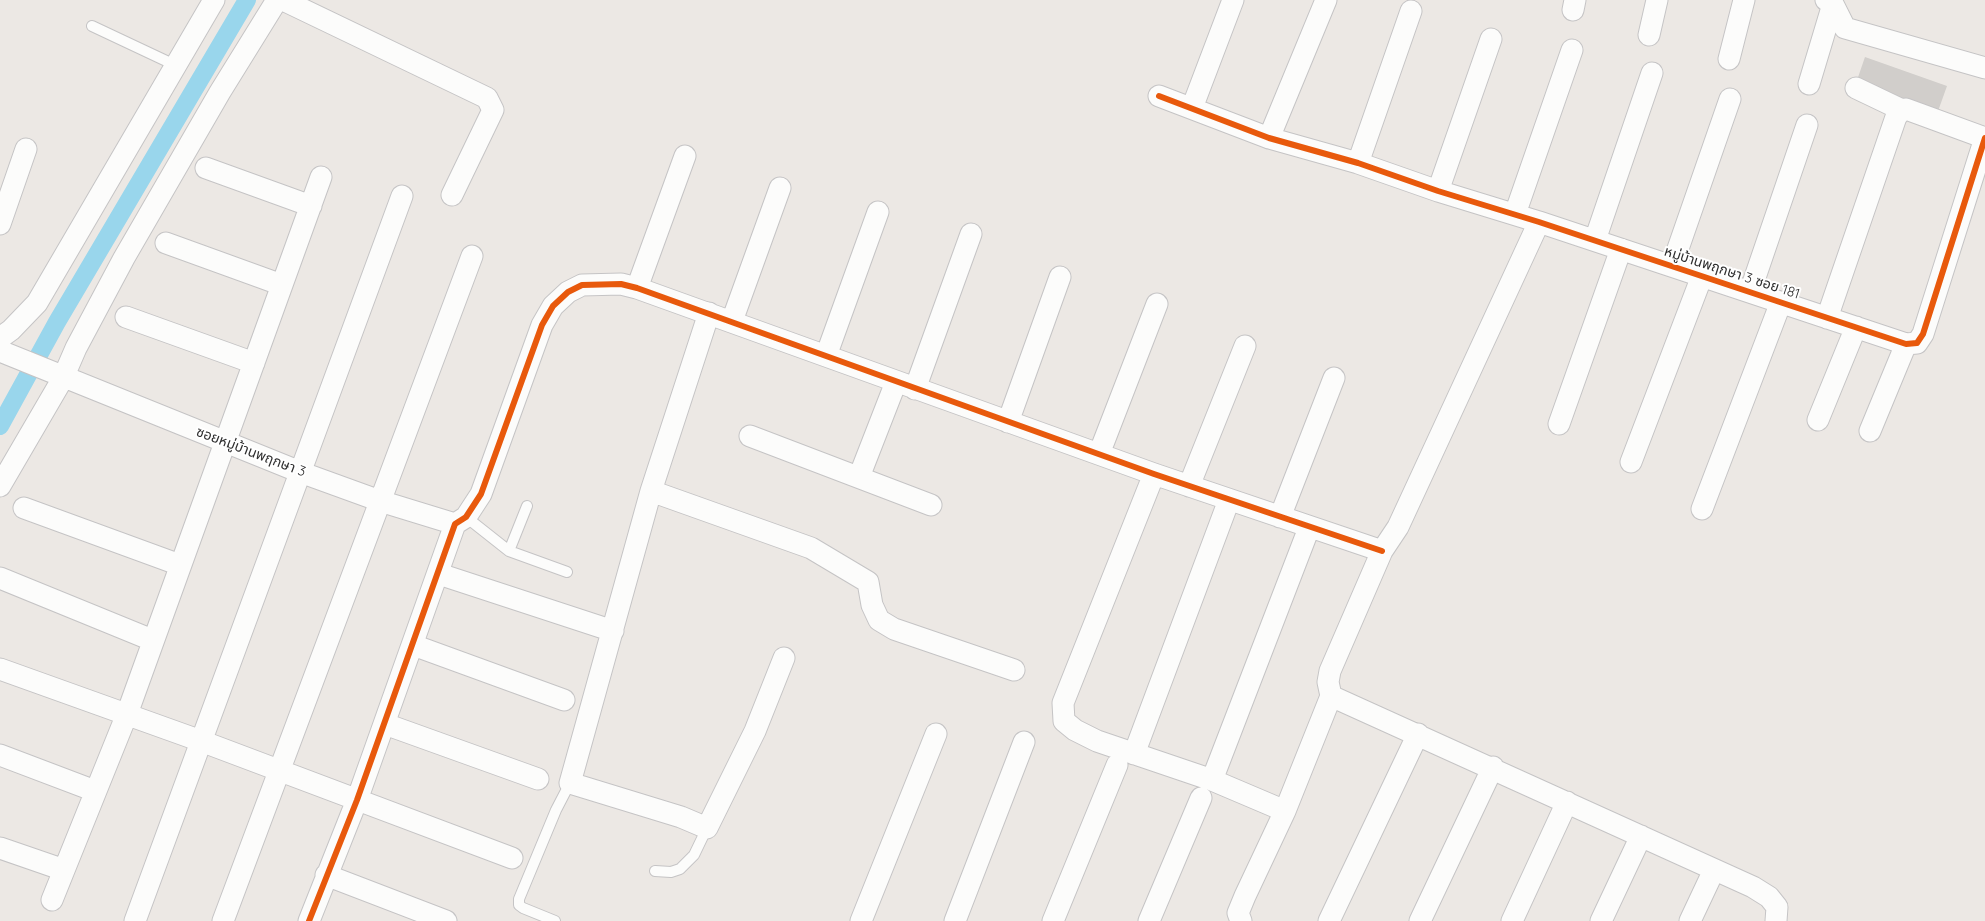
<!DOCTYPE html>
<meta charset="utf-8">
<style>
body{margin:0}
canvas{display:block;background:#ece8e4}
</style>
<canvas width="1985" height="921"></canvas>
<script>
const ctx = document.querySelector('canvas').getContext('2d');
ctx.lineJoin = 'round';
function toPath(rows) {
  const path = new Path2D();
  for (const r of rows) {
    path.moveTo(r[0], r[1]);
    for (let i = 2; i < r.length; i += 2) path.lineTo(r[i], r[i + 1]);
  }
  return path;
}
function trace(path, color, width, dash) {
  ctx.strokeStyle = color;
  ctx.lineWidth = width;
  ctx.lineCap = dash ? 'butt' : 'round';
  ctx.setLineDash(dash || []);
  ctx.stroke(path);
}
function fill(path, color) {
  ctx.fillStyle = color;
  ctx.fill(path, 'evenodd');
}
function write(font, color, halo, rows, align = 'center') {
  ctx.font = font + ' Quicksand,"Noto Sans Thai",sans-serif';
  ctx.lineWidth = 4;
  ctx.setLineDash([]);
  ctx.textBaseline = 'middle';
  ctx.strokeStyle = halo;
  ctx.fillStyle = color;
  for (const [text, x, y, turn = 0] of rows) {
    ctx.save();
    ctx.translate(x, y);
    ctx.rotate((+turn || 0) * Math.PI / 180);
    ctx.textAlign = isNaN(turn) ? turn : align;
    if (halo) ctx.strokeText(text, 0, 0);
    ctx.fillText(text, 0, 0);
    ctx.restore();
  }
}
trace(toPath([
 [0,426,57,322,247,0]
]), '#99d6ec', 18);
fill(toPath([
 [1865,57,1947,86,1937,114,1855,86]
]), '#d1cecb');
const service = toPath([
 [92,26,177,66],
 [466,517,509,551,567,572],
 [509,551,527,506],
 [655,871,671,872,680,869,694,855,707,828],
 [555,921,523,908,519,905,519,899,556,810,570,783]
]);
const minor = toPath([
 [283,0,487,98,493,110,452,195],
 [1826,0,1833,4,1845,28,1985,68],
 [1573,10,1575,0],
 [1649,35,1657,0],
 [1729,59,1744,0],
 [1809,84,1833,4],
 [1856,88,1902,110],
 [1159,96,1269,138,1358,163,1438,191,1539,222,1906,344,1917,343,1923,334,1985,138],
 [1192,108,1233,0],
 [1269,138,1326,0],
 [1358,163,1411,11],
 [206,168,311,206],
 [1438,191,1491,39],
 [1515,214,1572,50],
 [0,224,26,149],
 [1595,240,1652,73],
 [166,243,282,285],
 [1672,266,1730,99],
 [637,288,685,156],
 [1750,292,1807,125],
 [709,313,651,491,570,783,681,817,707,828,755,731,784,658],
 [126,317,254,363],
 [1827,318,1896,117,1902,110,1906,109,1985,138],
 [732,321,780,188],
 [0,338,11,330,37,303,214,0],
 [0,351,300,472,380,501,455,524],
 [826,356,878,212],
 [915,389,971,234],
 [1818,420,1856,327],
 [1008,422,1060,277],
 [1559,424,1621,249],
 [1870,431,1906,344],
 [750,436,931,505],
 [1099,454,1157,304],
 [1631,462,1702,276],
 [1154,474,1063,703,1064,721,1075,730,1097,741,1212,780,1285,811],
 [859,477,896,382],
 [0,486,63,378,76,348,124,258,220,92,277,0],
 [1189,486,1245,346],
 [651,491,811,548,868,582,872,605,879,620,894,629,1014,670],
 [24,508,180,565],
 [1702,509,1781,302],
 [1280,517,1334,378],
 [439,574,613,631],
 [0,578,152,640],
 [413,645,564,700],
 [0,669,201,741,512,858],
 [1331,696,1753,887,1769,897,1777,907,1776,921],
 [385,724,538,779],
 [1134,754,1229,500],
 [0,755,95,791],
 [1212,780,1309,528],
 [0,848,64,870],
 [326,875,446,921],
 [52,900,127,714,321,177],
 [135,921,402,196],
 [223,921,472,256],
 [309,921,357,800,455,524,466,517,481,494,542,325,553,306,568,292,582,285,621,284,637,288,1154,474,1382,551],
 [861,921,936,734],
 [955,921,1024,742],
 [1053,921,1117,765],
 [1149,921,1201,798],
 [1241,921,1238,913,1245,896,1285,811,1331,696,1328,682,1330,671,1382,551,1398,527,1539,222],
 [1329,921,1418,734],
 [1420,921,1493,767],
 [1512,921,1567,802],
 [1601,921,1641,836],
 [1690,921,1714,870]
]);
trace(service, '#c5c4c5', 12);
trace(minor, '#c5c4c5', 23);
trace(service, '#fcfcfb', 10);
trace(minor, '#fcfcfb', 21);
trace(toPath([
 [1159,96,1269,138,1358,163,1438,191,1539,222,1906,344,1917,343,1923,334,1985,138],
 [309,921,357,800,455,524,466,517,481,494,542,325,553,306,568,292,582,285,621,284,637,288,1154,474,1382,551]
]), '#e8590c', 6);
write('14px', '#2e2e2e', '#fff', [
 ["หมู่บ้านพฤกษา 3 ซอย 181",1732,273,18],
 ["ซอยหมู่บ้านพฤกษา 3",251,452,21]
]);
</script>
